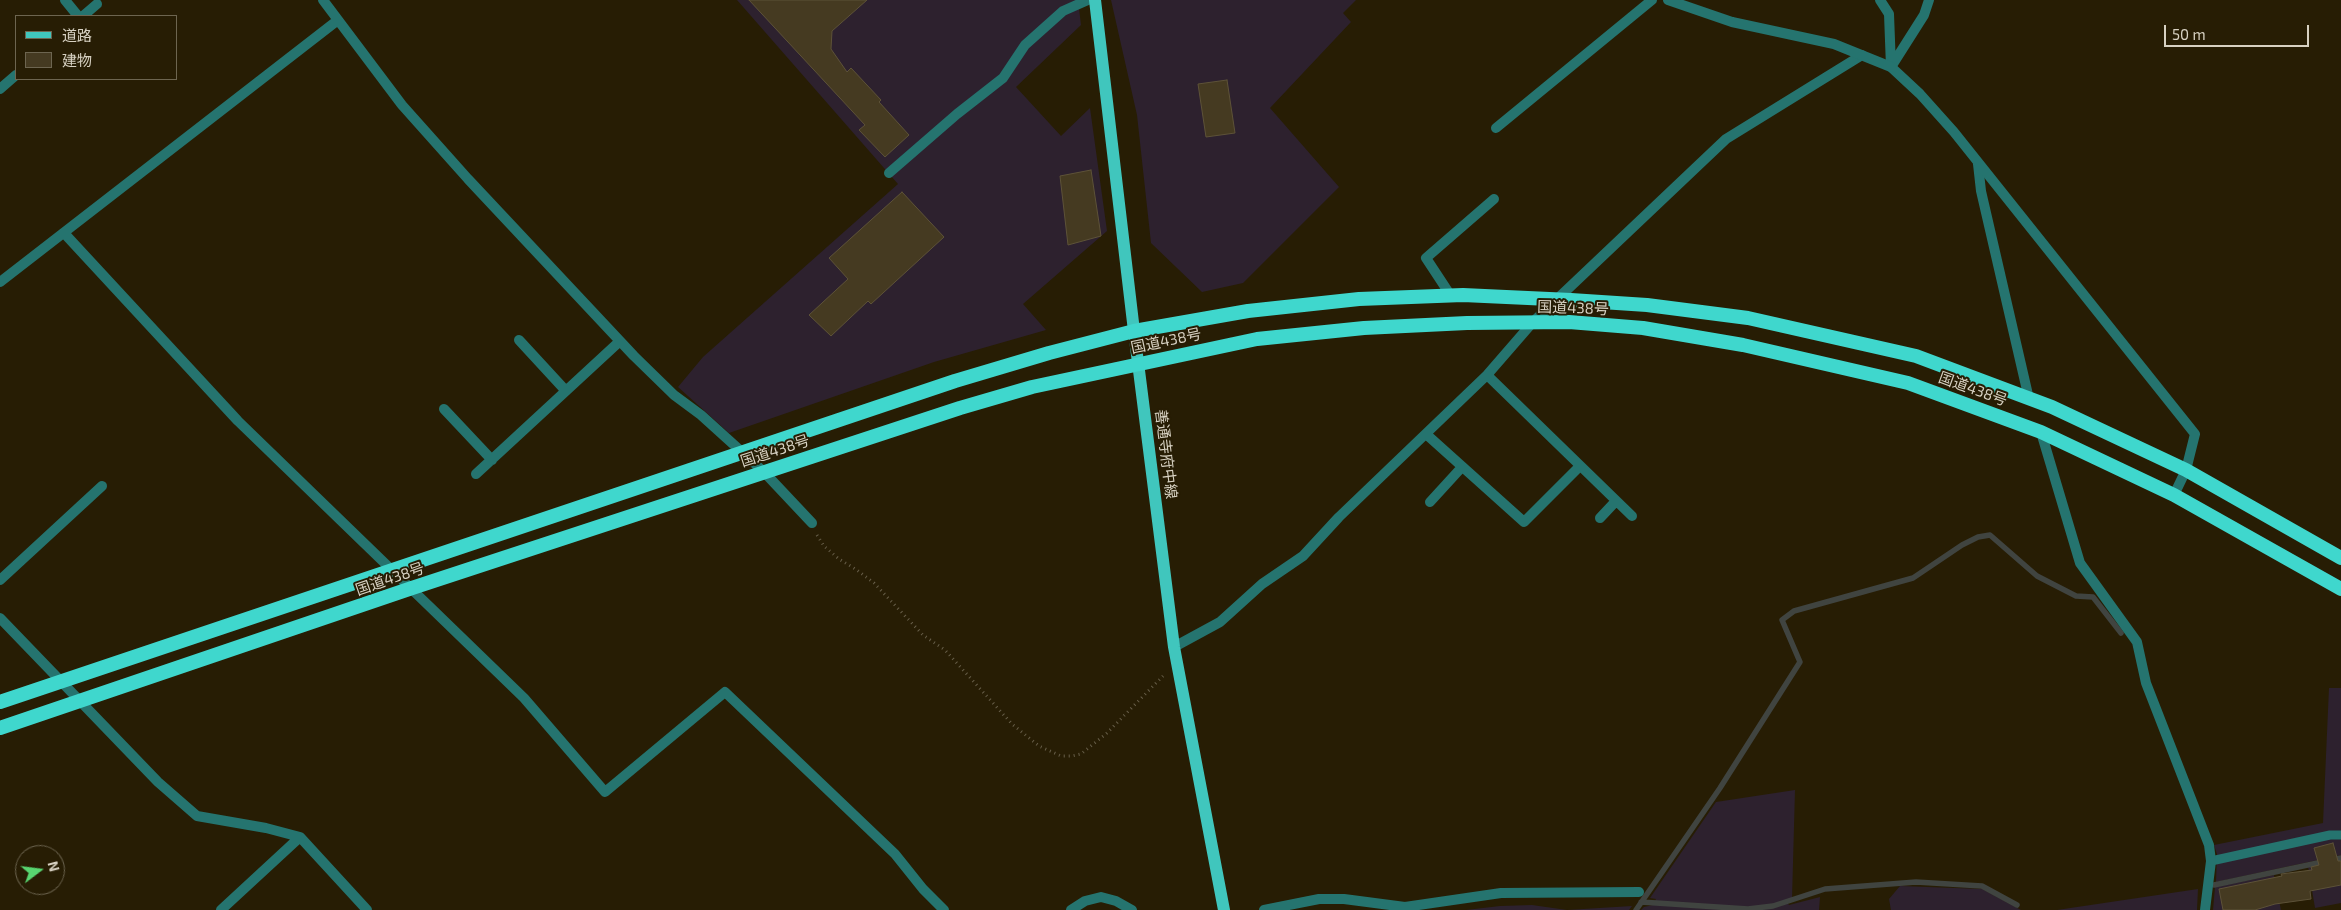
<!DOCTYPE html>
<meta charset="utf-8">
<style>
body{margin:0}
#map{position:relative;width:2341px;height:910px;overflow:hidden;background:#271d04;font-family:"Exo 2","Noto Sans JP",sans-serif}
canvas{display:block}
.legend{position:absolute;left:15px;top:15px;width:162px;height:65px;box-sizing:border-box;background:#271d04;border:1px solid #6d6550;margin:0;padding:6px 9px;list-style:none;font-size:15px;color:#d7d1c2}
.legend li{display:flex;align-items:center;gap:10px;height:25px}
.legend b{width:25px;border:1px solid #6d6550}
.north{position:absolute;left:15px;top:845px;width:50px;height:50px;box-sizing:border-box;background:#271d04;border:1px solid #6d6550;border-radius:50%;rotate:75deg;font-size:14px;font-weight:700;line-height:20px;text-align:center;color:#d7d1c2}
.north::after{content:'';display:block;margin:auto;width:18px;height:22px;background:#58d570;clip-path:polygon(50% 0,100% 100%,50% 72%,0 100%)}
.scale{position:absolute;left:2164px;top:25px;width:145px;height:22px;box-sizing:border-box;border:2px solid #d7d1c2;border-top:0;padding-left:6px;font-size:15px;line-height:18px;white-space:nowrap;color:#d7d1c2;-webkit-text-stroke:4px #271d04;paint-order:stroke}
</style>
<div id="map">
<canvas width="2341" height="910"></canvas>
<ul class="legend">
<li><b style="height:6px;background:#40c6bd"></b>道路</li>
<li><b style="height:14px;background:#453a21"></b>建物</li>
</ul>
<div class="north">N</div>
<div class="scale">50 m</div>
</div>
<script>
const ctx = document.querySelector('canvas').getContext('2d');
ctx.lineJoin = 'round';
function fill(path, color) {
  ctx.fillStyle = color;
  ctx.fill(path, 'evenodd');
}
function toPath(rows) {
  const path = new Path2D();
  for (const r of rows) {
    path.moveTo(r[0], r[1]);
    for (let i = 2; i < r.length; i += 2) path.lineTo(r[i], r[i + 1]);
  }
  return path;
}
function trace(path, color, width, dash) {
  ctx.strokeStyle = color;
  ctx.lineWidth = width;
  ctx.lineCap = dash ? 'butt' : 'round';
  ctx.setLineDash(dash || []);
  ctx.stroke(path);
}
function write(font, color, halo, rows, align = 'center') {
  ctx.font = font + ' "Exo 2","Noto Sans JP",sans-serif';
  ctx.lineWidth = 4;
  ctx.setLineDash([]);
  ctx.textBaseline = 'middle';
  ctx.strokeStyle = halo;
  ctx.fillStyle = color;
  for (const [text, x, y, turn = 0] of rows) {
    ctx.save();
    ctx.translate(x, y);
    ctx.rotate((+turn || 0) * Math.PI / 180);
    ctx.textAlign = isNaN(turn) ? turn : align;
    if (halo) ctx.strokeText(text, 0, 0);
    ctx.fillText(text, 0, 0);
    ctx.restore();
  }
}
fill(toPath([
 [737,0,1078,0,1081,25,1016,87,1061,136,1090,108,1107,231,1023,304,1046,330,934,362,729,433,678,387,703,357,898,184],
 [1111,0,1356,0,1343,13,1351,22,1270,108,1339,187,1243,283,1202,292,1151,243,1137,115],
 [2329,688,2341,688,2341,855,2216,882,2217,854,2214,845,2323,823],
 [1795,790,1792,899,1787,902,1789,905,1820,897,1819,910,1641,910,1644,907,1653,905,1656,899,1650,898,1716,802],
 [2341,859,2341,903,2315,908,2308,866],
 [2274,875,2281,910,2213,910,2215,887],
 [1900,886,1982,889,2021,910,1891,910,1889,899],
 [2198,889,2197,910,2057,910],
 [1532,905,1567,910,1632,906,1629,910,1466,910,1500,906]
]), '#2d212e');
trace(toPath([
 [2214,885,2341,858],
 [1641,902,1748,909,1773,906,1825,889,1916,882,1982,886,2017,905],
 [1636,910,1720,788,1800,662,1782,620,1794,611,1913,578,1962,545,1978,537,1990,535,2037,576,2076,596,2093,597,2121,633]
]), '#404440', 5.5);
const building = toPath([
 [749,0,867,0,832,31,831,49,847,72,851,68,881,100,879,102,909,135,885,157,859,130,865,125,749,0],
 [1227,80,1235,133,1206,137,1198,84,1227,80],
 [1091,170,1101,236,1068,245,1060,176,1091,170],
 [902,192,944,237,871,304,868,301,831,336,809,315,848,279,829,258,902,192],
 [2333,843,2338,861,2341,861,2341,885,2310,891,2311,899,2275,904,2255,910,2223,910,2219,889,2282,876,2281,874,2312,870,2311,867,2319,865,2314,848,2333,843]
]);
fill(building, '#453a21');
trace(building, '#5d5238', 1);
trace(toPath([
 [817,535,824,546,839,559,857,570,874,583,923,635,945,650,1012,724,1039,746,1061,756,1072,756,1081,754,1107,733,1163,676]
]), '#685f4a', 3, [1, 4]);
trace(toPath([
 [2211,861,2330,835,2341,835]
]), '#25746f', 9);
trace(toPath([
 [65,0,78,16],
 [323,0,402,105,468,179,634,356,674,395,701,415,764,472,812,523],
 [1880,0,1889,14,1891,67],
 [83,16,97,4],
 [1891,67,1924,15,1929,0],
 [0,89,16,75],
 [1496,128,1652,0],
 [1978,164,1981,191,2029,399],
 [889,173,957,114,1003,78,1025,45,1063,11,1088,0],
 [64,233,238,421,524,698,605,792,725,692,895,854,923,889,944,910],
 [0,282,338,20],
 [1451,296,1426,258,1494,199],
 [519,340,566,391],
 [1487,375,1632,516],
 [444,409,492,460],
 [2041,432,2080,563,2137,642,2146,683,2209,845,2211,861,2205,910],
 [1426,434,1524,522,1580,466],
 [476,474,620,341],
 [1430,502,1462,467],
 [1600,518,1616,501],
 [0,580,102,486],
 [0,618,158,782,197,816,266,828,300,837,367,910],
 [1174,647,1220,622,1262,584,1303,556,1339,517,1487,375,1533,322,1726,139,1862,55],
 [221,910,300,837],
 [1071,910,1085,901,1101,897,1116,901,1132,910],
 [1264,910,1319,899,1344,899,1405,907,1501,893,1639,892]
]), '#25746f', 10);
trace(toPath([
 [1668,0,1732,22,1834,44,1891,67,1920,94,1954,132,2195,434,2186,470,2174,495]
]), '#25746f', 10);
trace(toPath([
 [1095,0,1134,331,1174,647,1224,910]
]), '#40c6bd', 12);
trace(toPath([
 [0,702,955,381,1049,353,1134,331,1248,311,1359,299,1463,295,1571,300,1647,305,1748,318,1916,356,2052,407,2186,470,2341,558],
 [0,728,412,588,960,408,1032,387,1257,339,1364,328,1467,323,1569,322,1643,328,1743,345,1908,383,2041,432,2174,495,2341,589]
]), '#3fd7cd', 14);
write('15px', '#d7d1c2', '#271d04', [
 ["国道438号",1573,308,2],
 ["国道438号",1166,341,-12],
 ["国道438号",1973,389,20],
 ["国道438号",775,451,-18],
 ["善通寺府中線",1166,454,83],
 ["国道438号",390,579,-19]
]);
</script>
